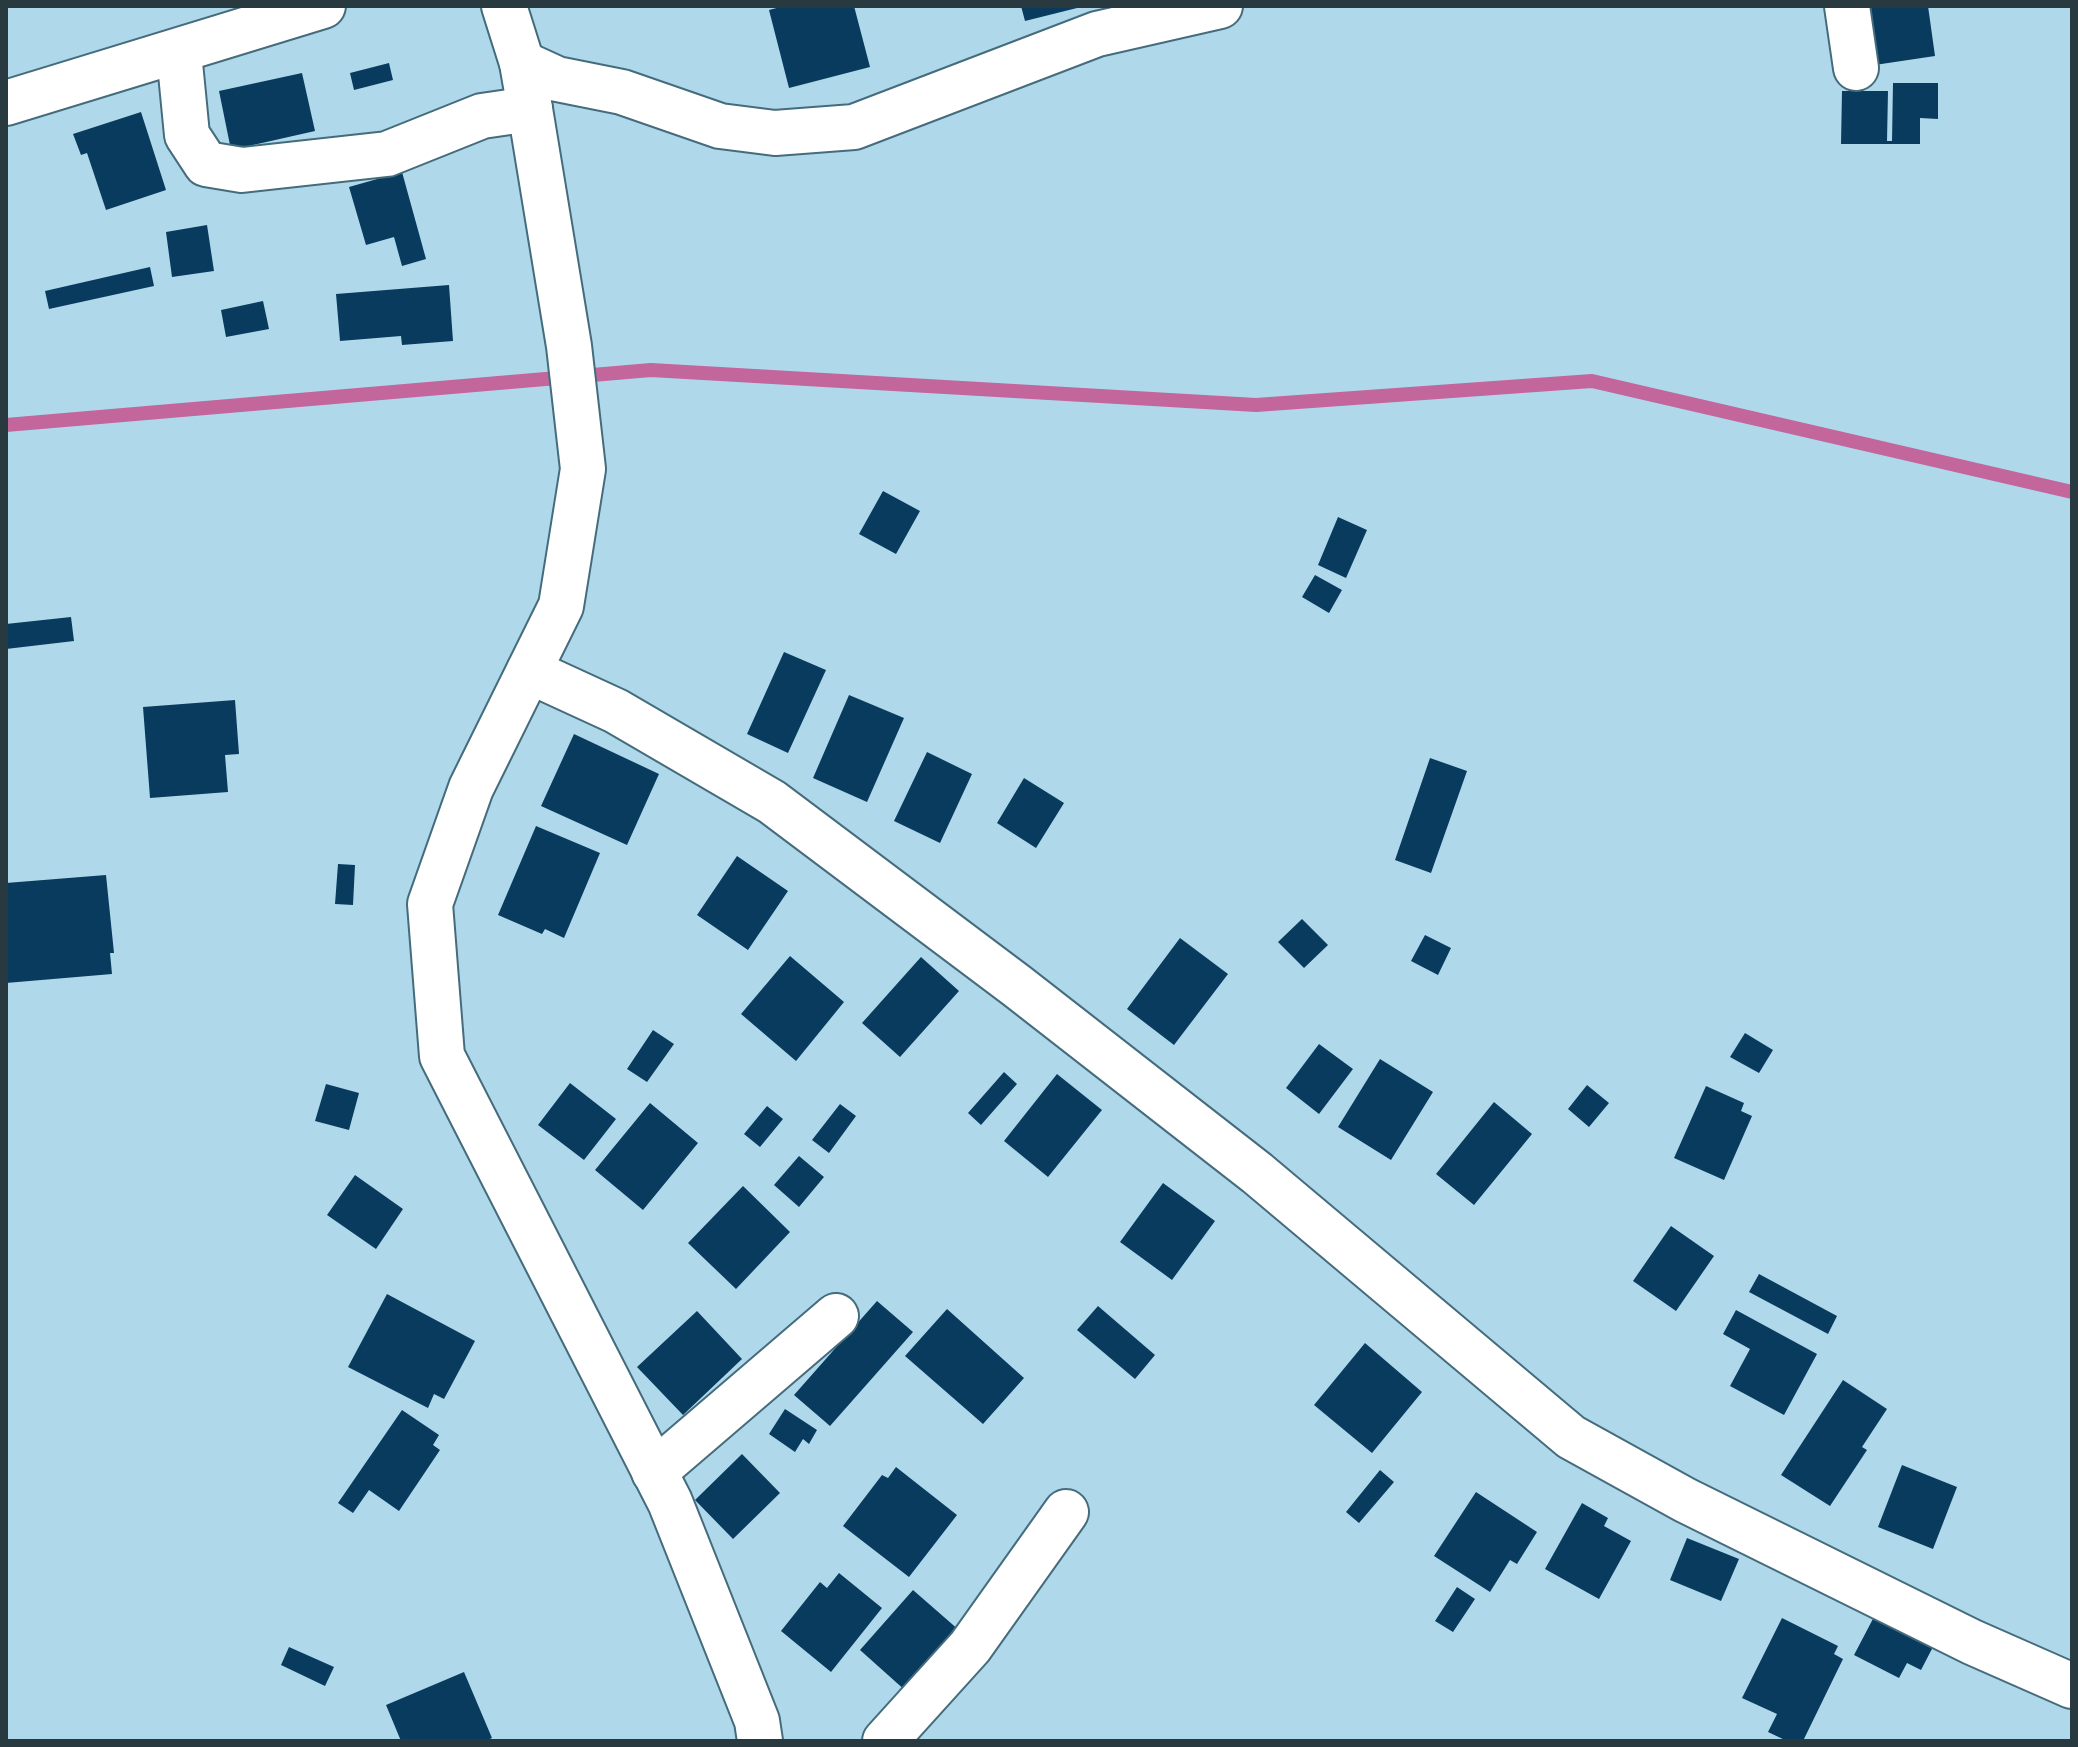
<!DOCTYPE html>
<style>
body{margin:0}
#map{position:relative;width:2078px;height:1747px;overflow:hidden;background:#afd9eb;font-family:"PT Sans Narrow",sans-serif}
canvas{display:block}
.frame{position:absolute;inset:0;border:8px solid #283940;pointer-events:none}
</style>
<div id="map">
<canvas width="2078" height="1747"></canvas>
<div class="frame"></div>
</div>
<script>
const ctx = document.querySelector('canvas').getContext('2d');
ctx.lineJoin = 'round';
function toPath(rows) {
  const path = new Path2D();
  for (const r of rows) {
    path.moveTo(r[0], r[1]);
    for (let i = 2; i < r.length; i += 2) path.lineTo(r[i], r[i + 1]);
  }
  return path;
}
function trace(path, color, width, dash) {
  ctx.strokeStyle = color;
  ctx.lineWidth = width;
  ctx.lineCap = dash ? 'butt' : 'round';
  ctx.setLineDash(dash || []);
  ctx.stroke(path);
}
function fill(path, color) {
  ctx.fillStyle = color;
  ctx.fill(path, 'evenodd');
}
trace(toPath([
 [6,425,651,370,1256,405,1592,381,2072,492]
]), '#c2669c', 14);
fill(toPath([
 [784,6,854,6,870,67,789,88,769,10],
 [1021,6,1081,6,1081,7,1025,21],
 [1860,6,1928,6,1935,56,1868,66],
 [389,63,393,80,354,90,350,73],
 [302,73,315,131,231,150,219,91],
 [1893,83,1938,83,1938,119,1920,118,1920,144,1841,144,1842,91,1888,91,1887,141,1892,141],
 [141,112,166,190,106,210,87,153,81,155,73,134],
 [402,172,426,259,402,266,394,237,366,245,349,187],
 [207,225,214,271,172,277,166,232],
 [150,267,154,286,49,309,45,291],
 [449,285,453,341,402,345,401,336,340,341,336,294],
 [263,301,269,329,226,337,221,310],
 [883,491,920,511,896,554,859,534],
 [1338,517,1367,530,1346,578,1318,565],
 [1315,575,1342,590,1329,613,1302,597],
 [71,617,74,641,6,649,6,624],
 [784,652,826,670,788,753,747,734],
 [849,695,904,718,867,802,813,778],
 [235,700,239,754,225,755,228,792,150,798,143,707],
 [574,734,659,774,627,845,541,806],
 [927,752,972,774,940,843,894,821],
 [1430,758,1467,771,1431,873,1395,860],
 [1024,778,1064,803,1036,848,997,823],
 [536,826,600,853,564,938,545,929,542,934,498,915],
 [737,856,788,891,748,950,697,915],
 [338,864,355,865,353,905,335,904],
 [106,875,114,953,110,953,112,974,6,983,6,883],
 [1302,919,1328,945,1304,968,1278,942],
 [1425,935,1451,948,1438,975,1411,961],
 [1180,938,1228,974,1174,1045,1127,1009],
 [790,956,844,1002,796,1061,741,1014],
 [921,957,959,991,900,1057,862,1023],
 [653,1030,674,1044,647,1082,627,1069],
 [1745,1033,1773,1050,1759,1073,1730,1057],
 [1319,1044,1353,1069,1319,1114,1286,1088],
 [1380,1059,1433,1092,1391,1160,1338,1127],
 [1004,1072,1017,1084,981,1125,968,1113],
 [1057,1074,1102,1110,1048,1177,1004,1141],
 [570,1083,616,1119,584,1160,538,1125],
 [326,1084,359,1093,349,1130,315,1121],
 [1587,1085,1609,1103,1589,1127,1568,1109],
 [1706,1086,1744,1103,1741,1111,1752,1116,1724,1180,1674,1158],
 [1494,1102,1532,1134,1474,1205,1436,1174],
 [650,1103,698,1143,643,1210,595,1170],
 [840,1104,856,1116,829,1153,812,1140],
 [767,1106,783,1119,760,1147,744,1134],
 [799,1156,824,1177,799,1207,774,1185],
 [355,1175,403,1209,376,1249,327,1215],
 [1163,1183,1215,1221,1172,1280,1120,1242],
 [743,1186,790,1232,736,1289,688,1243],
 [1671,1226,1714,1256,1676,1311,1633,1281],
 [1759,1274,1837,1316,1828,1334,1749,1292],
 [387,1294,475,1341,444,1399,434,1394,428,1408,348,1367],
 [877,1301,913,1332,830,1426,794,1395],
 [1098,1306,1155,1355,1135,1379,1077,1330],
 [947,1309,1024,1378,983,1424,905,1356],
 [1736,1310,1817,1354,1784,1415,1730,1386,1750,1349,1723,1334],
 [697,1311,742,1359,683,1415,637,1367],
 [1365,1343,1422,1392,1372,1453,1314,1405],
 [1843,1380,1887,1409,1862,1447,1867,1450,1830,1506,1781,1475],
 [785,1409,817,1430,809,1444,803,1439,795,1452,769,1434],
 [402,1410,439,1435,433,1445,440,1450,399,1511,369,1490,353,1513,338,1503],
 [742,1454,780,1493,733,1539,695,1500],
 [1902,1465,1957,1487,1933,1549,1878,1527],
 [896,1467,957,1515,909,1577,843,1526,882,1475,888,1478],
 [1380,1470,1394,1482,1359,1523,1346,1512],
 [1476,1492,1537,1532,1517,1564,1510,1560,1490,1592,1434,1556],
 [1582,1503,1608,1518,1604,1526,1631,1541,1599,1599,1545,1569],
 [1687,1538,1739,1559,1721,1601,1670,1580],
 [839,1573,882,1608,831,1672,781,1631,820,1582,827,1588],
 [1457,1587,1475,1599,1453,1632,1435,1621],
 [913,1590,960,1631,907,1692,860,1650],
 [1875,1615,1934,1645,1921,1670,1907,1663,1899,1678,1854,1655],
 [1782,1618,1838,1646,1834,1654,1843,1659,1803,1741,1787,1741,1768,1732,1777,1714,1742,1698],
 [289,1647,334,1667,325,1686,281,1665],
 [464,1672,492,1738,485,1741,401,1741,386,1705]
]), '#093b5f');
const minor = toPath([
 [1847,6,1856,68],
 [179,53,187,135,206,164,242,170,387,154,482,116,530,109],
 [522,63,557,79,622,92,720,126,775,133,854,127,1097,34,1220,6],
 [6,103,323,6],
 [529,671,616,711,772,802,1017,986,1257,1173,1571,1437,1685,1500,1972,1642,2072,1686],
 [654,1472,836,1316],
 [885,1741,970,1647,1066,1512]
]);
const secondary = toPath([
 [504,6,522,63,530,109,569,346,583,469,561,606,471,788,430,904,442,1056,670,1502,757,1721,760,1741]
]);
trace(minor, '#456c7c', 48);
trace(secondary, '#456c7c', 48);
trace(minor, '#fff', 44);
trace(secondary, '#fff', 44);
</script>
